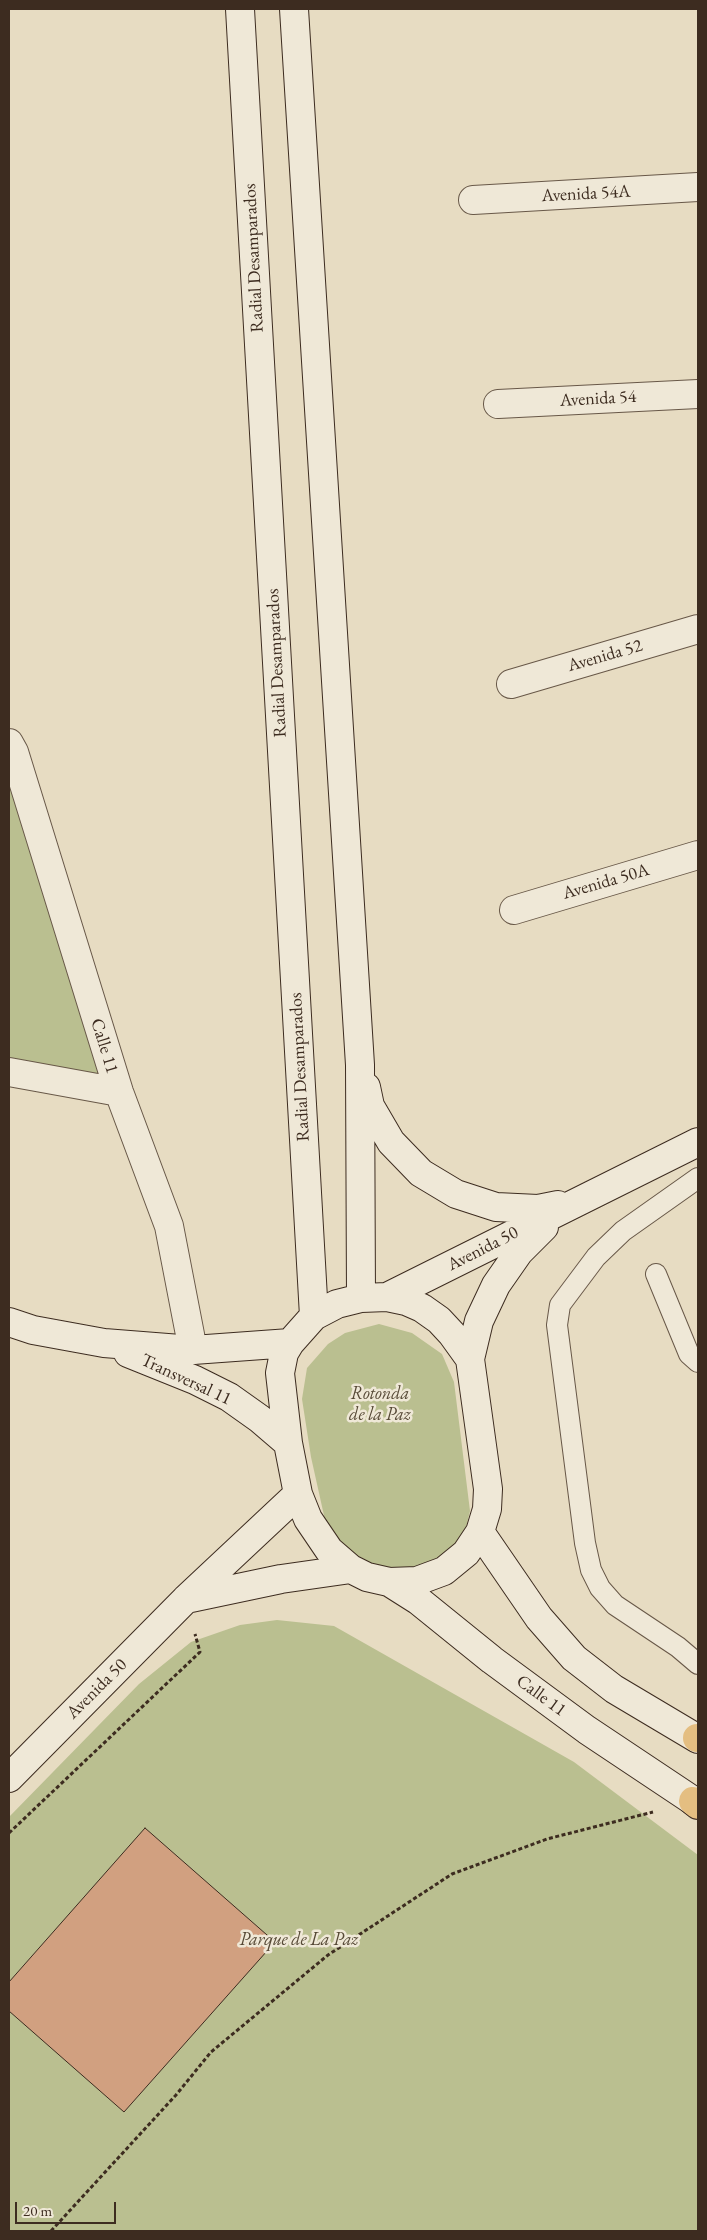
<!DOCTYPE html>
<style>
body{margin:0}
#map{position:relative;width:707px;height:2240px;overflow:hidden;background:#e7dcc2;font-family:"EB Garamond",serif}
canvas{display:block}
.frame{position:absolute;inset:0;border:10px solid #3d2c20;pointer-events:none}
.scale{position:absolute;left:15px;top:2202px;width:101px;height:22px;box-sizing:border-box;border:2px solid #3d2c20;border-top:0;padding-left:6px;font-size:15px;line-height:18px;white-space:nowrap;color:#3d2c20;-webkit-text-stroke:4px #efe8d7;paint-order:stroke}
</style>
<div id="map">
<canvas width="707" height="2240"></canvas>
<div class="frame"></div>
<div class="scale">20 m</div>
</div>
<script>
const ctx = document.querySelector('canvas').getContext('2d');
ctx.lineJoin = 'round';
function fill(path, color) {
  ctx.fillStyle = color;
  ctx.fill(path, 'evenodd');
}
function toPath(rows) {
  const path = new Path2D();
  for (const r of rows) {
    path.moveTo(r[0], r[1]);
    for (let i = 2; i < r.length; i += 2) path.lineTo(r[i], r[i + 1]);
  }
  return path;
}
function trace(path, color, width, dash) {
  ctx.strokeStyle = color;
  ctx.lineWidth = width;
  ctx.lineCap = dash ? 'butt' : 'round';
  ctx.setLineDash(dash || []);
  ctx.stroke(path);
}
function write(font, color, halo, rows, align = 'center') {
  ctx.font = font + ' "EB Garamond",serif';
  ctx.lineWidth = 5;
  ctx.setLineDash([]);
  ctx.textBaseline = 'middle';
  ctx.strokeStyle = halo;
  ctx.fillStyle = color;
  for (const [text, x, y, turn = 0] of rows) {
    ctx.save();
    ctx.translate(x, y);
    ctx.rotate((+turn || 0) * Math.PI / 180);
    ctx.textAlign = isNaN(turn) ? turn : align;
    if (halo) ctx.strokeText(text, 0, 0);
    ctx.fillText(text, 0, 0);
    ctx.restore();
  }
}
fill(toPath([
 [9,755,119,1092,9,1072],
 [379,1324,412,1333,442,1354,454,1382,470,1511,465,1532,455,1549,434,1563,404,1573,358,1566,327,1529,311,1457,302,1399,307,1368,328,1344,345,1333],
 [277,1620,334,1626,574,1762,698,1855,698,2231,9,2231,9,1817,139,1684,191,1642,240,1625]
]), '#babf90');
const building = toPath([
 [145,1828,275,1942,124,2112,9,2011,9,1982,145,1828]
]);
fill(building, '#d1a080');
trace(building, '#3d2c20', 1);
const lane = toPath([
 [698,1178,623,1231,596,1257,560,1305,557,1325,585,1543,591,1570,600,1588,615,1605,678,1647,698,1664],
 [656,1274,689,1354,698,1362]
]);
const street = toPath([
 [473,200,698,187],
 [498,404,698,394],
 [511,684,698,629],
 [9,743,14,752,119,1092,169,1226,193,1350],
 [514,910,698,855],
 [9,1072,119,1092]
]);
const secondary = toPath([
 [240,9,314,1316],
 [294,9,360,1065,361,1298],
 [366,1087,370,1106,391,1142,421,1173,456,1194,496,1207,538,1209,558,1205],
 [387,1297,406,1301,422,1308,439,1320,452,1334,470,1359,488,1489,487,1509,480,1532,466,1553,444,1571,417,1581,389,1582,367,1577,351,1569,329,1550,308,1519,298,1494,288,1443,280,1373,284,1353,290,1343,314,1316,337,1304,361,1298,387,1297,698,1142],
 [9,1322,33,1330,104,1343,193,1350,290,1343],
 [128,1353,195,1380,229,1397,260,1419,288,1443],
 [470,1359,479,1321,496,1285,519,1252,544,1227],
 [480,1532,539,1618,574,1658,614,1689,698,1739],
 [389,1582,419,1601,492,1660,587,1730,698,1804],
 [186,1599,281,1579,351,1569],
 [9,1778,186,1599,298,1494]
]);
const highway = toPath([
 [697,1738,698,1738],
 [693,1801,698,1805]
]);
trace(lane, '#685848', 22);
trace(street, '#685848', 30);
trace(secondary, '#3d2c20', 30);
trace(highway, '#3d2c20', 30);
trace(toPath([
 [9,1833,200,1652,195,1634],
 [51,2231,176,2095,211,2052,328,1955,452,1874,547,1839,653,1812]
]), '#3d2c20', 3, [4, 2.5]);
trace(lane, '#efe8d7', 20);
trace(street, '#efe8d7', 28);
trace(secondary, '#efe8d7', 28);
trace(highway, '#e4be81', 28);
write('18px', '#3d2c20', '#efe8d7', [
 ["Avenida 54A",586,194,-3],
 ["Radial Desamparados",254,258,-93],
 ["Avenida 54",598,399,-3],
 ["Avenida 52",605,656,-16],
 ["Radial Desamparados",277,663,-93],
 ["Avenida 50A",606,882,-16],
 ["Calle 11",104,1046,73],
 ["Radial Desamparados",300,1067,-93],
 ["Avenida 50",483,1249,-27],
 ["Transversal 11",186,1380,25],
 ["Avenida 50",97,1689,-45],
 ["Calle 11",541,1696,36]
]);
write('italic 18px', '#564936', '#efe8d7', [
 ["Rotonda",380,1394],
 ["de la Paz",380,1415],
 ["Parque de La Paz",299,1940]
]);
</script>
